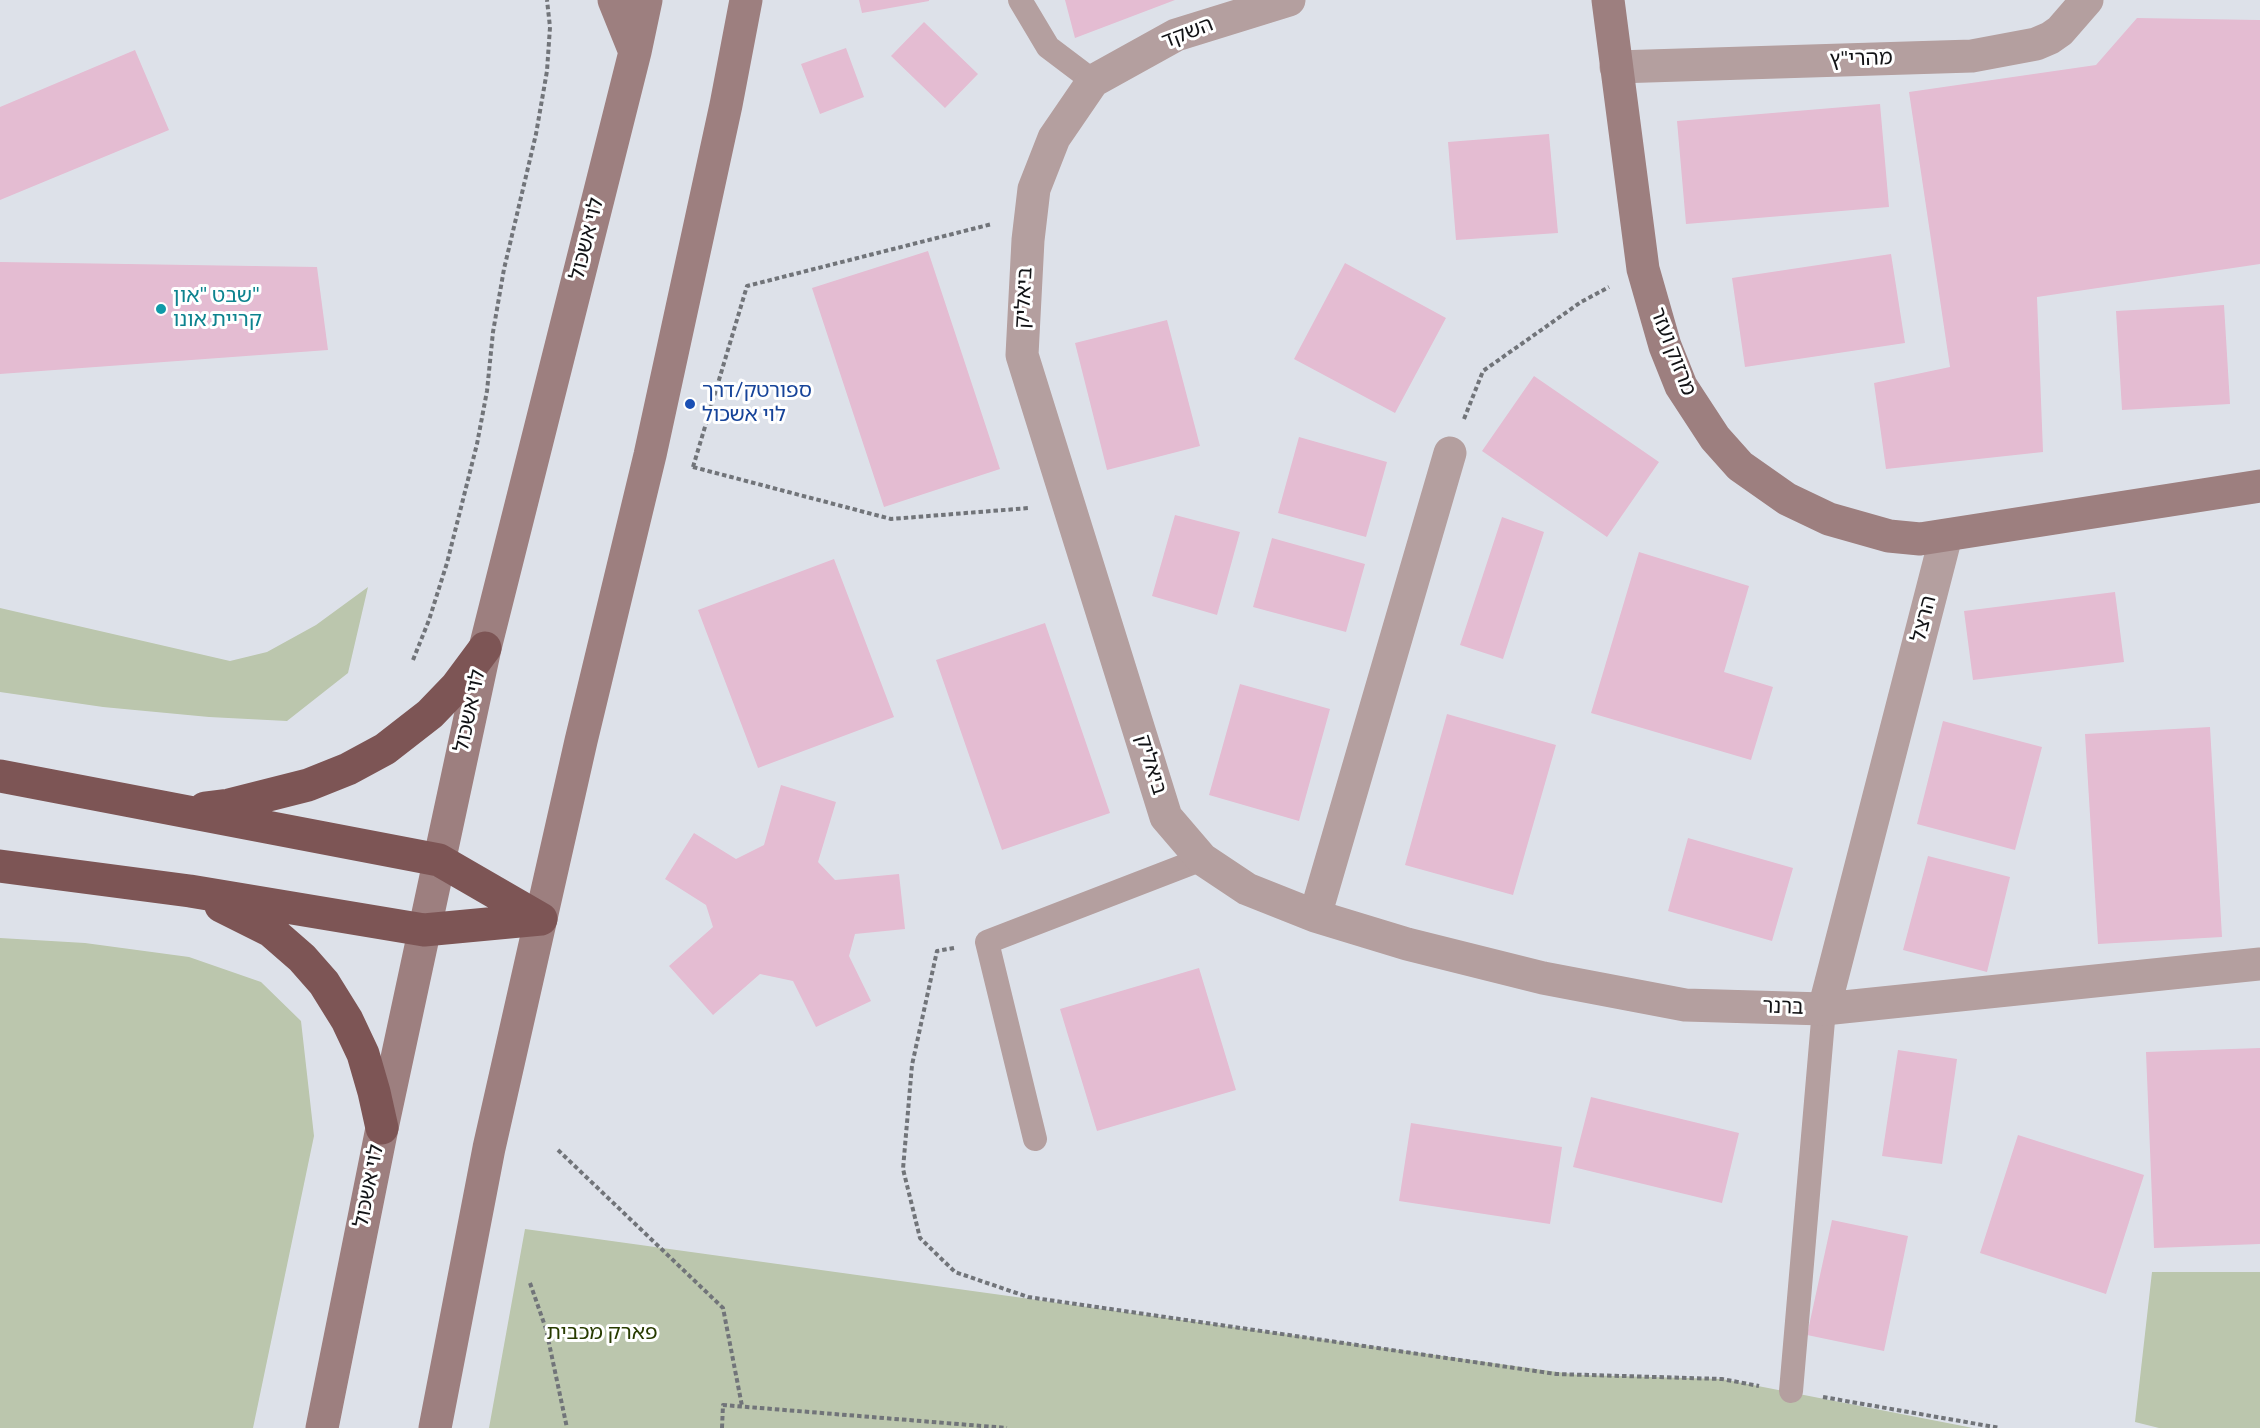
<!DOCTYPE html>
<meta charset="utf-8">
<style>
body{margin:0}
canvas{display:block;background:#dde1e9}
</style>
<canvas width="2260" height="1428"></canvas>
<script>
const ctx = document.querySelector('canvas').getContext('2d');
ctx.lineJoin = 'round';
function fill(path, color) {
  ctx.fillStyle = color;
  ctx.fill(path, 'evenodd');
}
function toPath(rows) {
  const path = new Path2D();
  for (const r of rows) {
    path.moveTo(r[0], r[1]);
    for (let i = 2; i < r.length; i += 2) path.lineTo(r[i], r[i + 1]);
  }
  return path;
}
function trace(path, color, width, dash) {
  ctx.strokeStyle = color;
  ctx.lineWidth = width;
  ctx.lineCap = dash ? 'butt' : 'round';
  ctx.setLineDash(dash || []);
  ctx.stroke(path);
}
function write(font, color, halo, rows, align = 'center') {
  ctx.font = font + ' "Titillium Web","Noto Sans Hebrew",sans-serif';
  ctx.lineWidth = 6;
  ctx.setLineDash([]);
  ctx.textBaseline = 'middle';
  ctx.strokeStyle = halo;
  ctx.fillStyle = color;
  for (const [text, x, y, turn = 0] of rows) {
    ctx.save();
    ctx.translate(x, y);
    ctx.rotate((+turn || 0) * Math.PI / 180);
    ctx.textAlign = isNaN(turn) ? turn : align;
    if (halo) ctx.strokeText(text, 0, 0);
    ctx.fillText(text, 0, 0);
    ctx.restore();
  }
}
fill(toPath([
 [368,587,348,673,287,721,209,717,103,707,0,692,0,608,230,661,267,652,316,625],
 [0,938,85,943,189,957,261,982,301,1021,314,1136,253,1428,0,1428],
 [525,1229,1579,1375,1722,1379,1973,1428,489,1428],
 [2152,1272,2260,1272,2260,1428,2159,1428,2135,1422]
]), '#bbc6ad');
fill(toPath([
 [859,0,929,0,929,1,862,13],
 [1065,0,1175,0,1075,38],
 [2137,18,2260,20,2260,264,2037,297,2043,452,1886,469,1874,383,1950,367,1909,92,2096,65],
 [924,22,978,74,945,108,891,56],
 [846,48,864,97,820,114,801,64],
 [135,50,169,130,0,200,0,107],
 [1880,104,1889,207,1686,224,1677,121],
 [1549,134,1558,233,1456,240,1448,142],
 [928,251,1000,469,884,507,812,288],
 [1891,254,1905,343,1745,367,1732,278],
 [0,262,317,267,328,350,0,374],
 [1345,263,1446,318,1395,413,1294,359],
 [2224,305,2230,404,2122,410,2116,311],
 [1167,320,1200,446,1107,470,1075,343],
 [1534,376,1659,462,1607,537,1482,451],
 [1299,437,1387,462,1366,537,1278,513],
 [1175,515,1240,532,1217,615,1152,596],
 [1502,517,1544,532,1503,659,1460,645],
 [1272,538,1365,564,1346,632,1253,607],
 [1639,552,1749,586,1724,672,1773,687,1751,760,1591,713],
 [834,559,894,717,758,768,698,610],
 [2115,592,2124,662,1973,680,1964,611],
 [1045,623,1110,813,1002,850,936,660],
 [1240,684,1330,709,1299,821,1209,795],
 [1447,714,1556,745,1513,895,1405,865],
 [1943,721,2042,747,2015,850,1917,824],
 [2210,727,2222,937,2098,944,2085,734],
 [781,785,836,802,818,862,835,880,899,874,905,929,855,934,849,956,871,1001,816,1027,793,981,760,974,713,1015,669,966,713,927,706,905,665,879,694,833,736,859,764,845],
 [1688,838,1793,868,1772,941,1668,911],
 [1928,856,2010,877,1987,972,1903,950],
 [1199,968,1236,1090,1097,1131,1060,1009],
 [2260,1048,2260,1244,2154,1248,2146,1052],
 [1898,1050,1957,1059,1942,1164,1882,1156],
 [1591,1097,1739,1133,1722,1203,1573,1167],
 [1411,1123,1562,1147,1550,1224,1399,1201],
 [2018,1135,2144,1175,2106,1294,1980,1253],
 [1832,1220,1908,1236,1884,1351,1807,1335]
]), '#e4bcd2');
trace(toPath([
 [1464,419,1483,371,1581,302,1609,287],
 [693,467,747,286,992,224],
 [693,467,891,519,1029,508],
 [413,660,429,620,447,563,477,444,487,391,493,332,504,269,536,134,547,71,550,27,547,0],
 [954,948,937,951,912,1065,903,1169,920,1238,955,1272,1028,1297,1556,1374,1722,1379,1759,1386],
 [558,1150,723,1308,742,1406],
 [530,1283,546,1329,567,1428],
 [1823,1397,2000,1428],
 [722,1428,723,1405,1007,1428]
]), '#717479', 4, [4.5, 3]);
trace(toPath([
 [1020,0,1048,47,1093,81],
 [1035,1139,987,942,1202,859],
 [1791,1391,1824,1009]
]), '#b49f9f', 24);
trace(toPath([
 [1289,0,1176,35,1093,81,1054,138,1034,189,1028,240,1022,355,1166,817,1202,859,1247,889,1315,916,1407,944,1543,978,1685,1005,1824,1009,2260,964],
 [1616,67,1972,56,2036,44,2050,38,2060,31,2087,0],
 [1315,916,1450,453],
 [1824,1009,1946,536]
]), '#b49f9f', 33);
trace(toPath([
 [614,0,635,52],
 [1608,0,1643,269,1665,346,1681,386,1715,438,1740,466,1787,499,1829,519,1889,536,1920,539,2260,486],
 [322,1428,382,1128,485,648,635,52,646,0],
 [435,1428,489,1148,581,741,650,455,726,105,746,0]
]), '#9d7f7f', 33);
trace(toPath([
 [0,776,439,860,541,919],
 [205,808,229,805,308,785,348,769,385,749,430,714,456,687,485,648],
 [0,866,190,891,424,930,541,919],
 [221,906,271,931,302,958,324,983,347,1020,363,1054,374,1092,382,1128]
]), '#7d5555', 33);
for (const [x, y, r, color] of [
 [161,309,6,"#0f9aa8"],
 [690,404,6,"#1a4fb4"]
]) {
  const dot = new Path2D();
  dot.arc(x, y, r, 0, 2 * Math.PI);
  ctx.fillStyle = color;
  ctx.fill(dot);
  trace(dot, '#fff', 2);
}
write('21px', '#111215', '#fff', [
 ["השקד",1188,34,-21],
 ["מהרי\"ץ",1861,60,-2],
 ["לוי אשכול",588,239,-76],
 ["ביאליק",1025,298,-87],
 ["מרזוק ועזר",1672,352,69],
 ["הרצל",1925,619,-76],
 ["לוי אשכול",471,711,-78],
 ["ביאליק",1150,765,73],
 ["ברנר",1783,1008,2],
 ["לוי אשכול",370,1186,-79]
]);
write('21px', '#0d838f', '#fff', [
 ["שבט \"און\"",173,297],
 ["קריית אונו",173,321]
], 'left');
write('21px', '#164399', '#fff', [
 ["ספורטק/דרך",702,392],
 ["לוי אשכול",702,416]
], 'left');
write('21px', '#283b00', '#fff', [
 ["פארק מכבית",602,1334]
]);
</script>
